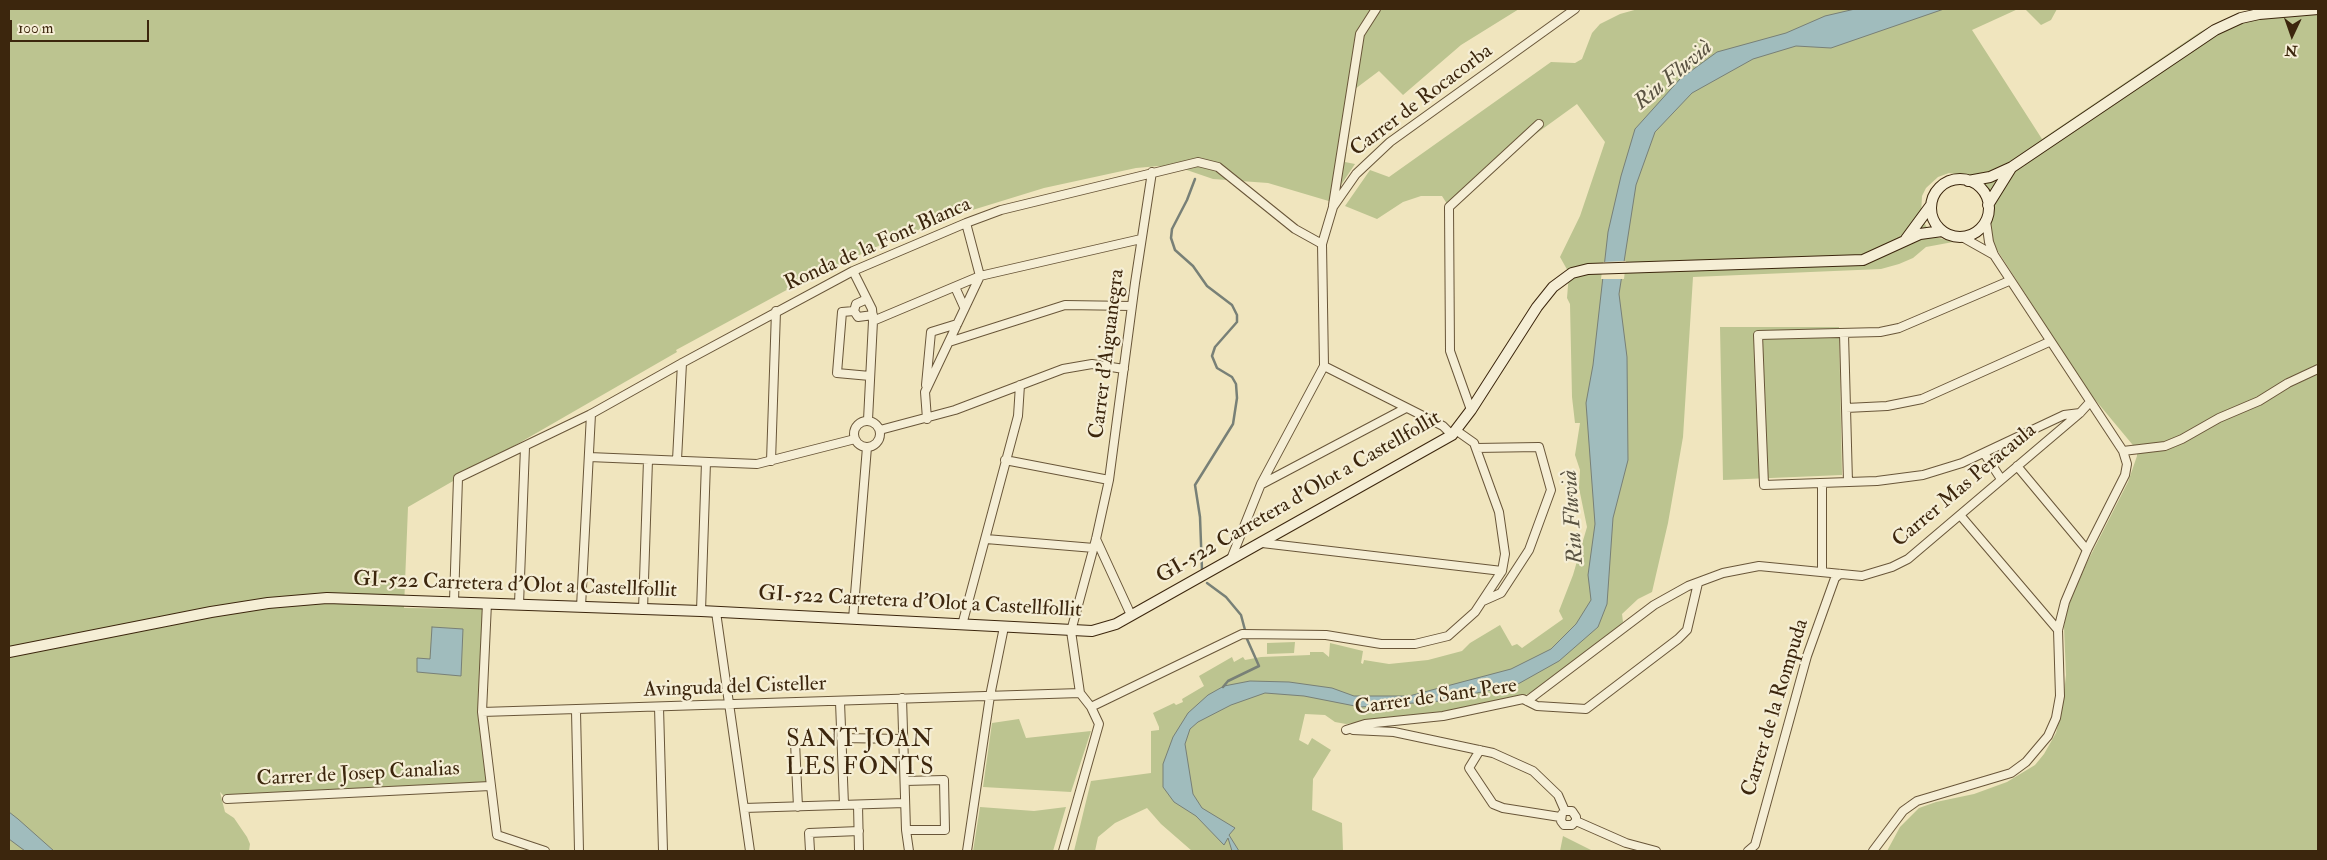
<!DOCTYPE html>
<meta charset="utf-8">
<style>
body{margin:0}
#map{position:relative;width:2327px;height:860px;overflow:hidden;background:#f0e5be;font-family:"IM FELL Double Pica",serif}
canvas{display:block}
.frame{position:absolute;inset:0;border:10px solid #3c260d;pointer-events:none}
.north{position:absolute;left:2267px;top:10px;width:50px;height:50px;-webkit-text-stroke:4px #f5eed5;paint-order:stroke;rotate:183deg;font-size:14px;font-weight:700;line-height:20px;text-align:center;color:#3c260d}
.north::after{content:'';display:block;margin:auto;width:18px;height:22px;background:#3c260d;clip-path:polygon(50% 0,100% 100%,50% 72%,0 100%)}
.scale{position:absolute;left:10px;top:20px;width:139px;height:22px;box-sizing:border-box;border:2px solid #3c260d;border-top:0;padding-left:6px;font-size:15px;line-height:18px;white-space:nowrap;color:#3c260d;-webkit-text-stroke:4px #f5eed5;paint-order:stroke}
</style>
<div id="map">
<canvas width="2327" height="860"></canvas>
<div class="frame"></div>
<div class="north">N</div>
<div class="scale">100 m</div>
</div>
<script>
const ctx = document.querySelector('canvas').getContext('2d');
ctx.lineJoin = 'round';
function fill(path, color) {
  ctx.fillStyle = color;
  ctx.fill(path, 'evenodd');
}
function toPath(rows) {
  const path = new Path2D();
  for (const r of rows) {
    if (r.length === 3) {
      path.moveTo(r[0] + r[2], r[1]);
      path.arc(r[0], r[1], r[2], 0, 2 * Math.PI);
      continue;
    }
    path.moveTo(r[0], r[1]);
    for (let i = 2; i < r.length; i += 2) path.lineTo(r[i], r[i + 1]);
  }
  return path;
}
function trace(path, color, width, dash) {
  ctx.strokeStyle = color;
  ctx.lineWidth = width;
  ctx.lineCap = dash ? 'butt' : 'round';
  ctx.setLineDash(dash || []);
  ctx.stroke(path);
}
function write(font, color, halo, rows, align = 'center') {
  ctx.font = font + ' "IM FELL Double Pica",serif';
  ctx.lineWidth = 4.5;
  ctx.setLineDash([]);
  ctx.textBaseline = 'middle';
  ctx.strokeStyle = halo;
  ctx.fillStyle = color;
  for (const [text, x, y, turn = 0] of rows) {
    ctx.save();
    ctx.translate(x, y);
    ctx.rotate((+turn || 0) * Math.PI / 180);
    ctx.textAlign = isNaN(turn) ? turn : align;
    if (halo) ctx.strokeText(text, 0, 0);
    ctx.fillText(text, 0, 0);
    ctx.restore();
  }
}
fill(toPath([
 [9,9,1519,9,1461,45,1403,95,1379,71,1355,89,1345,162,1355,164,1339,188,1332,202,1268,183,1213,179,1181,168,1159,166,1136,168,1044,188,966,212,889,241,794,286,676,350,677,352,408,507,404,608,486,609,482,712,490,786,227,799,220,792,225,812,234,818,247,837,250,844,249,851,9,851],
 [1638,9,2018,9,1972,30,2042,139,2200,32,2221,21,2238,13,2259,9,2318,9,2318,851,1887,851,1900,827,1919,808,1936,802,1974,794,2007,782,2035,765,2044,754,2056,733,2063,702,2066,675,2064,627,2066,609,2074,588,2128,482,2137,456,2137,450,2087,390,1983,228,1987,218,1988,201,1983,189,1967,176,1949,173,1938,177,1926,188,1922,196,1921,215,1926,226,1936,237,1953,242,1926,247,1913,258,1899,264,1881,269,1693,277,1683,437,1668,523,1652,592,1638,599,1622,614,1623,622,1618,627,1536,690,1519,698,1445,714,1346,724,1335,722,1325,715,1305,714,1299,740,1308,745,1312,738,1331,750,1313,779,1312,810,1342,823,1343,851,1192,851,1161,824,1147,808,1115,823,1098,837,1095,851,1074,851,1091,781,1151,773,1151,731,1159,730,1159,727,1153,713,1174,703,1176,705,1183,702,1182,699,1204,686,1199,676,1232,657,1234,662,1243,657,1245,660,1261,657,1310,655,1310,652,1323,652,1329,657,1330,643,1363,651,1361,663,1363,664,1364,660,1389,664,1428,660,1462,651,1470,643,1500,625,1512,646,1517,644,1522,648,1563,619,1559,611,1573,575,1587,527,1579,488,1580,470,1575,455,1580,423,1575,423,1572,397,1570,304,1567,298,1569,273,1560,257,1580,216,1605,142,1577,104,1501,159,1449,207,1442,196,1421,196,1403,202,1377,219,1345,206,1370,170,1389,177,1551,62,1575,63,1582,59,1592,33,1600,24,1620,14],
 [2025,9,2057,9,2051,20,2041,25],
 [1720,327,1839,327,1842,475,1723,480],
 [1295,642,1294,653,1267,654,1267,643],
 [1019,719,1026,738,1091,731,1071,792,983,787,992,723],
 [980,807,1034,811,1066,807,1053,851,973,851],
 [1563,836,1593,851,1560,851]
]), '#bcc490');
const water = toPath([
 [1855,9,1944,9,1831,48,1796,46,1753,59,1692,93,1655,132,1636,185,1619,294,1627,357,1628,460,1613,518,1607,604,1598,627,1559,661,1518,684,1440,701,1360,707,1304,696,1265,693,1231,705,1198,722,1190,729,1185,744,1193,794,1202,808,1235,828,1229,835,1239,851,1232,851,1228,838,1224,845,1196,816,1174,802,1163,787,1163,764,1173,737,1188,713,1208,695,1224,686,1250,681,1289,682,1332,688,1354,696,1409,696,1511,669,1551,649,1576,624,1591,600,1588,575,1595,524,1586,403,1593,365,1608,232,1621,176,1635,129,1680,79,1717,52,1786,33,1825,16,1855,9],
 [432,627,463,629,461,676,417,672,417,658,430,659,432,627],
 [9,812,18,819,54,851,25,851,9,839,9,812]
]);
fill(water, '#a0bcbd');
trace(water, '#788077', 1);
fill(toPath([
 [1626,261,1624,279,1601,279,1603,262]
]), '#f0e5be');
trace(toPath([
 [1195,179,1187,200,1172,229,1171,238,1175,250,1193,266,1207,286,1232,305,1237,315,1237,322,1215,347,1212,356,1217,368,1232,377,1236,384,1237,398,1233,424,1195,485,1200,517,1202,570],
 [1207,583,1226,597,1241,615,1245,630],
 [1223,687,1228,681,1259,666,1247,639]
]), '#788077', 2.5);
const street = toPath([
 [1333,205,1360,34,1376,9],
 [1962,237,1994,255],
 [853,271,872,309,873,321,868,420],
 [2009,281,1899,328,1880,332,1758,335,1764,485,1877,481,1923,475,1962,463,2064,415,2080,413],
 [955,287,964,307],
 [867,299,856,304,854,311,858,317,873,315],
 [854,311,842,312,837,373,870,376],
 [873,321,980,276,1141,239],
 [1844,334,1848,482],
 [949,342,1065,305,1132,306],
 [1324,366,1443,426,1452,435],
 [926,385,931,332,957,324],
 [1846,408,1887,406,1922,399,2049,342],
 [1471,410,1450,351,1449,207,1539,124],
 [927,419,925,392,980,276,966,223],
 [867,434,13],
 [880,430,955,410,1063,369,1092,364,1124,369],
 [1476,448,1539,447,1551,490,1529,550,1501,593,1483,601],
 [2123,451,2165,446,2182,439,2219,418,2259,401,2288,383,2318,369],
 [1984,453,2001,479],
 [589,457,757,464,855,439],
 [677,460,682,363],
 [1005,460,1109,480],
 [771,461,776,311],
 [2017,466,2087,550],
 [1822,483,1822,572],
 [1262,484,1406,408],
 [1960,515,2058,630],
 [986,539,1094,548],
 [1096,539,1131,615],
 [1262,543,1502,571],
 [1231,559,1261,484,1324,366,1322,244,1333,207,1356,174,1390,142,1575,9],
 [454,601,458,478,591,414,682,363,853,271,966,223,1001,210,1198,162,1218,167,1295,229,1322,244],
 [487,603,482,712,497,835,545,851],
 [519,604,525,447],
 [581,607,591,414],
 [643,610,648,460],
 [701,611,706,462],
 [716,612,750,851],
 [853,619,867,447],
 [962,625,1018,416,1020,385],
 [902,698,906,830,945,830,944,780,905,781],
 [1527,701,1654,605,1688,586,1723,573,1759,566,1862,576,1892,567,1908,559,2080,413,2090,402],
 [840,702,844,805],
 [659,707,663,851],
 [1091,707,1242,634,1326,635,1381,644,1415,644,1448,636,1475,612,1502,571,1505,554,1499,512,1474,443,1457,431],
 [576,711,579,851],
 [482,712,1080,693],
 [1346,730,1365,724,1443,716,1523,699,1537,706,1586,709,1678,639,1687,630,1698,583],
 [1353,730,1394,732,1493,753,1533,771,1558,795,1565,811],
 [841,738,903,739],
 [795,742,798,807],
 [1480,750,1469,768,1493,804,1503,808,1560,817],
 [227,799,490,786],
 [858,805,859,851],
 [744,808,905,803],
 [1565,811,1572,811,1576,817,1576,821],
 [1562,814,1561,821,1564,825,1572,825,1576,821],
 [1576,821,1626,843,1656,851],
 [906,830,909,851],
 [810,851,809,833,859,831],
 [967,851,990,696,1004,627],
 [1063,851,1099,724,1091,707,1080,693,1071,631,1096,539,1109,480,1135,283,1152,172],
 [1748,851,1755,845,1807,656,1835,578,1840,574],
 [1873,851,1903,811,1917,801,2011,773,2026,762,2048,736,2056,718,2060,696,2058,630,2065,602,2087,550,2125,475,2127,464,2123,451,1994,255,1989,242,1986,221]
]);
const secondary = toPath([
 [1960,208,29],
 [1968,181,1990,177,2012,167,2215,30,2241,18,2259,14,2318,9],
 [1988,205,2011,168],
 [1906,239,1931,205],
 [9,652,211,612,268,603,327,598,701,611,1092,631,1116,624,1452,435,1471,410,1537,307,1553,287,1572,273,1588,269,1863,260,1920,234,1942,231]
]);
trace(street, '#695639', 10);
trace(secondary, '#3c260d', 12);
trace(street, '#f5eed5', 8);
trace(secondary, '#f5eed5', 10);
write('21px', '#3c260d', '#f5eed5', [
 ["Carrer de Rocacorba",1422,101,-37],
 ["Ronda de la Font Blanca",878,245,-24],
 ["Carrer d'Aiguanegra",1108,354,-83],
 ["Carrer Mas Peracaula",1965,486,-40],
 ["GI-522 Carretera d'Olot a Castellfollit",1299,498,-30],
 ["GI-522 Carretera d'Olot a Castellfollit",515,586,2],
 ["GI-522 Carretera d'Olot a Castellfollit",920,603,3],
 ["Avinguda del Cisteller",735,688,-2],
 ["Carrer de Sant Pere",1436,698,-8],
 ["Carrer de la Rompuda",1776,708,-73],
 ["Carrer de Josep Canalias",358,775,-3]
]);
write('italic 22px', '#5a5342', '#f5eed5', [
 ["Riu Fluvià",1674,76,-40],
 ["Riu Fluvià",1574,517,-94]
]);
ctx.letterSpacing = '1px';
write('24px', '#3c260d', '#f5eed5', [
 ["SANT JOAN",860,741],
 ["LES FONTS",860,769]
]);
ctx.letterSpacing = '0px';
</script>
